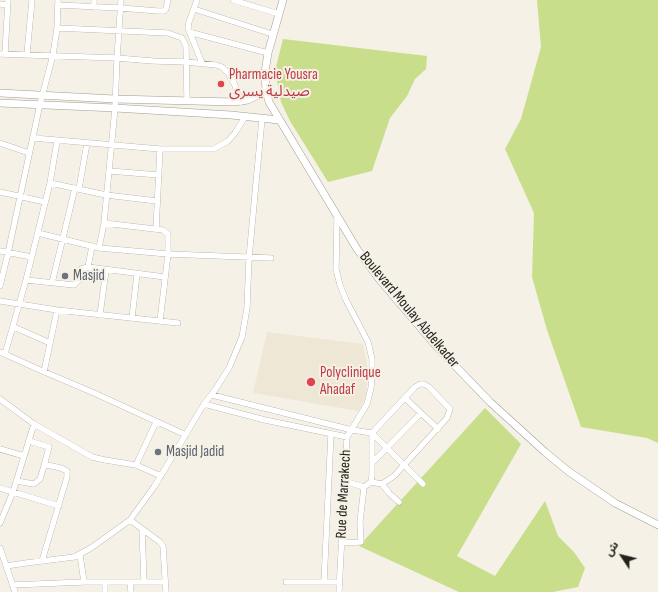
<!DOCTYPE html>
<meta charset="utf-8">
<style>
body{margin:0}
#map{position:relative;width:658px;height:592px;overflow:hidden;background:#f5f1e7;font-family:"Sofia Sans Condensed","Noto Sans Arabic",sans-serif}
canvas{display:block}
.north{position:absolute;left:602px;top:536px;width:40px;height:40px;-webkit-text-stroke:3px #f5f1e7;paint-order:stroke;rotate:305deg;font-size:11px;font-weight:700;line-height:16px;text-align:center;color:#22211d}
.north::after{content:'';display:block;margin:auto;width:14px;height:18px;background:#22211d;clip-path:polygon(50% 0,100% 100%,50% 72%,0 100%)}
</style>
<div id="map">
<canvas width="658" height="592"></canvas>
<div class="north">ش</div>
</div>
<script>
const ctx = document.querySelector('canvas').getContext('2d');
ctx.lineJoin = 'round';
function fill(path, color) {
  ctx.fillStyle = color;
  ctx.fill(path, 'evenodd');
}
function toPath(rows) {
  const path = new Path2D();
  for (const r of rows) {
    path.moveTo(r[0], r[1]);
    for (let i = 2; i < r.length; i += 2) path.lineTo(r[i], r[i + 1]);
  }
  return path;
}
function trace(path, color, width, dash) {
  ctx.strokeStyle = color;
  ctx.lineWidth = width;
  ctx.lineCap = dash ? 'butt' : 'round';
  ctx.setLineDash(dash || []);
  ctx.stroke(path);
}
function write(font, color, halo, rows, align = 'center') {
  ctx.font = font + ' "Sofia Sans Condensed","Noto Sans Arabic",sans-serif';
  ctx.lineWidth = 4;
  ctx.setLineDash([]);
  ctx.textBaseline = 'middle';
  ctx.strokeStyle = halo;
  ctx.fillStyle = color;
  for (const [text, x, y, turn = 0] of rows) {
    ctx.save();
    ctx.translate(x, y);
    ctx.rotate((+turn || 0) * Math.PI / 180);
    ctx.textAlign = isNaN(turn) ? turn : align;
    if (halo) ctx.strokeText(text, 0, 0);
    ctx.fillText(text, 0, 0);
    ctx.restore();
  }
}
fill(toPath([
 [267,332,363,344,368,371,366,396,359,411,253,393]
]), '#eee7d5');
fill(toPath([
 [537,0,658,0,658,443,647,438,581,427,547,330,532,277,534,213,505,149,521,119,541,47],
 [283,39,427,56,426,69,415,79,407,96,390,118,372,171,328,182,290,121,281,102,275,71],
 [485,408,521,444,457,556,495,576,545,501,558,536,574,552,585,568,578,587,553,592,459,592,359,546]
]), '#c8de8a');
const minor = toPath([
 [197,0,189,22,188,28,202,63],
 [233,0,279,14],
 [0,4,8,5],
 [58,5,120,8,158,11,164,11,166,9,168,0],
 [94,7,94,0],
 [194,9,272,34],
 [57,28,168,33,182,38,186,46,187,100],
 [189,32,268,53],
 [0,54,117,58,153,61,186,62,216,65,222,67,228,73,234,83,241,102],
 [5,54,8,0],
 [27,54,32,0],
 [33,138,160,149,214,149,228,141,235,133,245,117],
 [0,143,29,153],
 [109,171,159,175],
 [50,183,106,195,157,201],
 [79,189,87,143],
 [0,192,45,202],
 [337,217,336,269,340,285,346,300,368,342,372,359,372,376,371,388,367,404,347,437,339,592],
 [104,223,163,230,168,234,168,254,160,321],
 [156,229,160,149],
 [38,233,99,248,168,254,271,258],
 [99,248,104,223,109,171,115,108,117,58,121,0],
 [0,251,32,257],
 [88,267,92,246],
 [26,280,74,285,78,281,81,269,88,267,165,277],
 [52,283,75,188],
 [0,286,8,253,40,104,53,55,57,28,58,0],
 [0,301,57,310,178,323],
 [100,315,106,270],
 [132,318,137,274],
 [14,327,50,343],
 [0,352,40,370,94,393,186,435],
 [5,354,26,280,50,183,57,141],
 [44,372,57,310],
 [212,395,352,430,372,433,415,387,420,384,424,384,429,387,450,409,447,418,394,476,382,484,371,482],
 [405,398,438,429],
 [0,399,34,424,92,457,105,460,136,465,161,476],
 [204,404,265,420,347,437],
 [372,433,423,484],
 [29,441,49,447,44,466],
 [0,449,24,456],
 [373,462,421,413],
 [136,465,156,422],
 [16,481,34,484,40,479,44,466,47,465,61,468,67,471,67,477,42,561],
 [344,481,364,487],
 [382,484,389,493,399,502],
 [0,488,59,506],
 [130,520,160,542,163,546,166,592],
 [0,523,13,492,34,424],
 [142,529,144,582],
 [341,543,361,542,360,522,364,487,371,482,372,475,372,433],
 [0,548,15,592],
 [80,555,84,582],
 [6,566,26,563,74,557,91,548,130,520,154,487,204,404,215,390,229,368,242,337,247,308,249,258,262,119],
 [130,582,131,592],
 [286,582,339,582],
 [324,582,331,434],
 [12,585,84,582,166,582],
 [105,592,105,582]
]);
const tertiary = toPath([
 [283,0,268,53,265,72,266,91,269,102,357,249,379,279,437,347,490,402,545,452,568,471,615,503,658,525],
 [0,93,115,99,234,102,248,100,266,91],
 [0,103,115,108,231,115,279,120]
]);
trace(minor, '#a09c93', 6);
trace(tertiary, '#a09c93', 8);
trace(minor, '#fff', 5.5);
trace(tertiary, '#fff', 7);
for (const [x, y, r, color] of [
 [221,84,4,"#e0444e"],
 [65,276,4,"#6b7280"],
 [311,382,5,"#e0444e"],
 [158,452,4,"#6b7280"]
]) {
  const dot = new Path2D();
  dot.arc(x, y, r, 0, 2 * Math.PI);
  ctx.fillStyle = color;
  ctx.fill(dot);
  trace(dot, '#f5f1e7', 1.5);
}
write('15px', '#be3a42', '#f5f1e7', [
 ["Pharmacie Yousra",229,75],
 ["صيدلية يسرى",229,92],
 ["Polyclinique",320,373],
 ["Ahadaf",320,390]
], 'left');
write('15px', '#5b616d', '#f5f1e7', [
 ["Masjid",73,276],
 ["Masjid Jadid",166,452]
], 'left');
write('15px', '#22211d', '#f5f1e7', [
 ["Boulevard Moulay Abdelkader",409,310,50],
 ["Rue de Marrakech",344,494,-87]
]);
</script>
